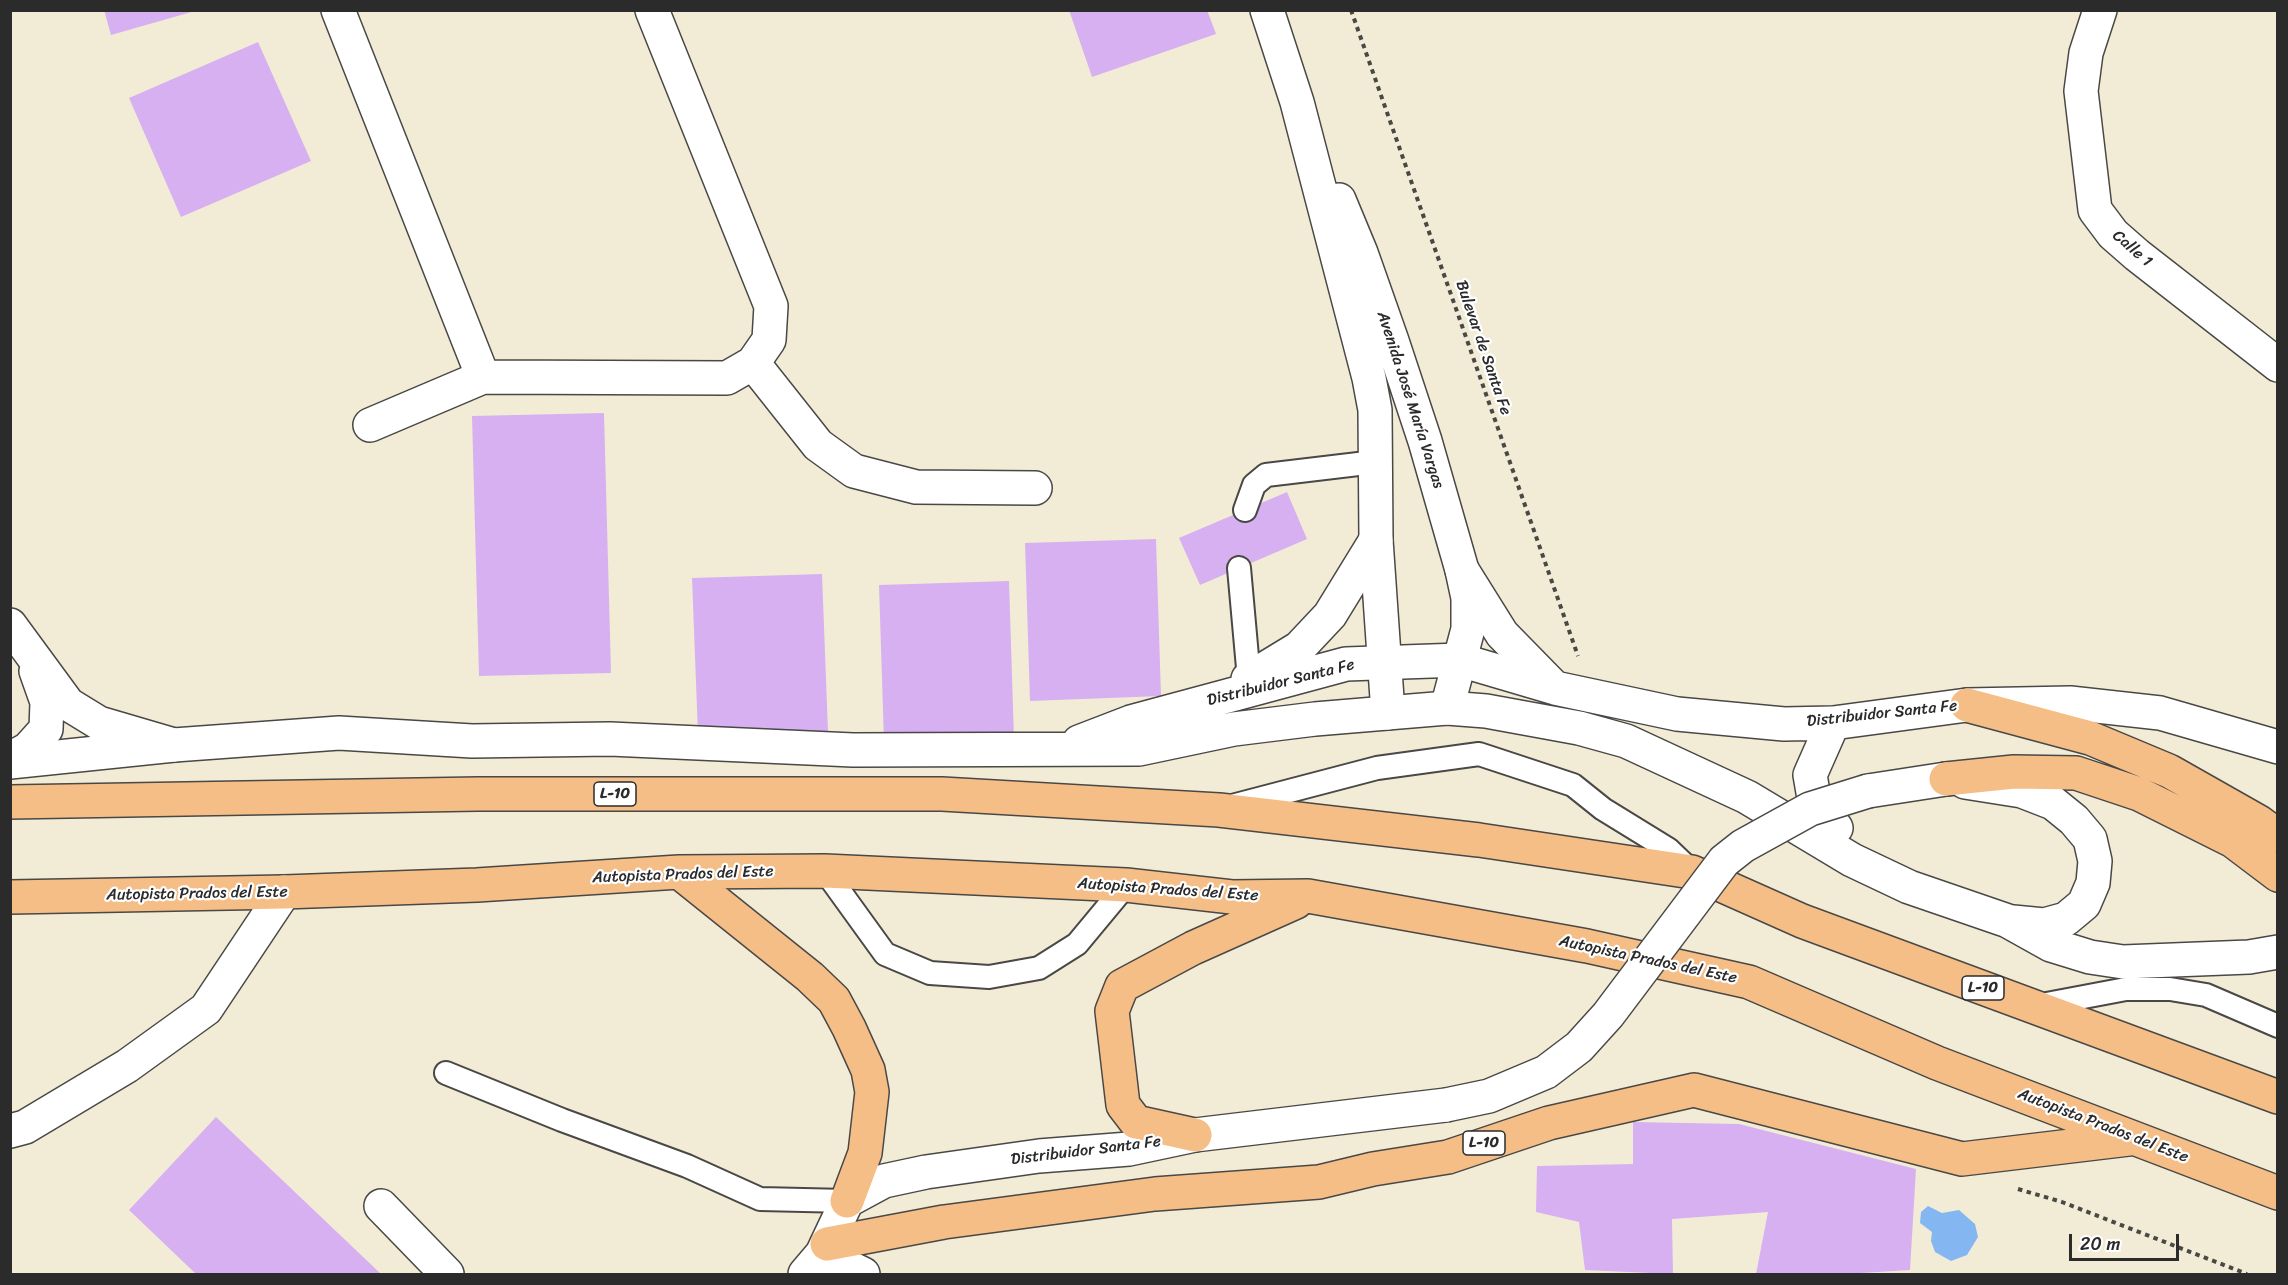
<!DOCTYPE html>
<meta charset="utf-8">
<style>
body{margin:0}
#map{position:relative;width:2288px;height:1285px;overflow:hidden;background:#f2ecd7;font-family:Sriracha,sans-serif}
canvas{display:block}
.frame{position:absolute;inset:0;border:12px solid #2b2b2b;pointer-events:none}
.scale{position:absolute;left:2069px;top:1234px;width:110px;height:27px;box-sizing:border-box;border:3px solid #2b2b2b;border-top:0;padding-left:8px;font-size:18px;line-height:21px;white-space:nowrap;color:#2b2b2b;-webkit-text-stroke:4px #fff;paint-order:stroke}
</style>
<div id="map">
<canvas width="2288" height="1285"></canvas>
<div class="frame"></div>
<div class="scale">20 m</div>
</div>
<script>
const ctx = document.querySelector('canvas').getContext('2d');
ctx.lineJoin = 'round';
function fill(path, color) {
  ctx.fillStyle = color;
  ctx.fill(path, 'evenodd');
}
function toPath(rows) {
  const path = new Path2D();
  for (const r of rows) {
    path.moveTo(r[0], r[1]);
    for (let i = 2; i < r.length; i += 2) path.lineTo(r[i], r[i + 1]);
  }
  return path;
}
function trace(path, color, width, dash) {
  ctx.strokeStyle = color;
  ctx.lineWidth = width;
  ctx.lineCap = dash ? 'butt' : 'round';
  ctx.setLineDash(dash || []);
  ctx.stroke(path);
}
function write(font, color, halo, rows, align = 'center') {
  ctx.font = font + ' Sriracha,sans-serif';
  ctx.lineWidth = 4.5;
  ctx.setLineDash([]);
  ctx.textBaseline = 'middle';
  ctx.strokeStyle = halo;
  ctx.fillStyle = color;
  for (const [text, x, y, turn = 0] of rows) {
    ctx.save();
    ctx.translate(x, y);
    ctx.rotate((+turn || 0) * Math.PI / 180);
    ctx.textAlign = isNaN(turn) ? turn : align;
    if (halo) ctx.strokeText(text, 0, 0);
    ctx.fillText(text, 0, 0);
    ctx.restore();
  }
}
fill(toPath([
 [1928,1206,1942,1213,1959,1210,1975,1224,1978,1237,1967,1255,1951,1261,1935,1252,1931,1241,1932,1232,1920,1223,1921,1212]
]), '#84b7f1');
fill(toPath([
 [104,10,195,10,195,11,111,35],
 [1069,10,1207,10,1216,34,1092,77],
 [258,42,311,161,181,217,129,98],
 [604,413,611,673,479,676,472,416],
 [1287,492,1307,539,1200,585,1179,538],
 [1156,539,1161,696,1030,701,1025,543],
 [822,574,828,732,698,735,692,578],
 [1009,581,1014,739,884,742,879,585],
 [216,1117,381,1274,196,1274,129,1210],
 [1633,1122,1739,1124,1916,1169,1910,1270,1844,1274,1756,1274,1768,1212,1672,1219,1673,1274,1585,1270,1579,1222,1536,1212,1537,1166,1633,1164]
]), '#d7b0f1');
const service = toPath([
 [1245,510,1254,485,1266,475,1375,462],
 [1239,568,1249,679],
 [1232,806,1377,768,1479,754,1573,785,1603,809,1668,849,1692,872],
 [825,871,885,954,930,973,989,977,1039,968,1077,944,1126,885],
 [2036,1006,2126,989,2170,989,2206,995,2278,1026],
 [446,1073,562,1120,687,1166,760,1199,847,1201]
]);
const minor = toPath([
 [338,10,483,377,727,378,753,363,769,340,771,306,652,10],
 [1267,10,1297,102,1369,378,1375,410,1376,540,1388,713],
 [2100,10,2086,53,2081,91,2095,210,2113,234,2137,255,2278,365],
 [1339,200,1361,253,1392,341,1425,441,1462,570,1468,598,1468,629,1447,708],
 [753,363,818,445,854,471,916,487,1035,488],
 [370,425,483,377],
 [10,625,68,704,99,723,174,745],
 [10,759,28,749,46,729,47,702,36,671],
 [1868,791,1946,779],
 [10,1131,25,1127,127,1066,206,1009,284,892],
 [381,1206,447,1274],
 [822,1254,863,1274],
 [805,1274,822,1254,847,1201,884,1181,926,1172,1039,1156,1129,1149,1195,1135,1446,1105]
]);
const tertiary = toPath([
 [1462,570,1502,634,1551,684],
 [1248,679,1299,648,1330,615,1376,540],
 [1833,723,1810,775,1814,798,1836,828],
 [1079,742,1131,722,1346,664,1460,660,1555,688,1677,714,1784,724,1833,723,1967,705,2070,703,2160,713,2278,747],
 [10,762,174,745,339,733,472,741,610,739,853,750,1139,749,1234,729,1315,719,1447,708,1486,711,1579,728,1626,741,1747,797,1852,860,1909,887,2008,921,2051,945,2090,957,2123,962,2249,957,2278,952],
 [1965,782,2022,791,2053,803,2074,820,2090,839,2095,861,2093,883,2084,904,2066,919,2044,925,2013,922]
]);
const motorway = toPath([
 [1967,705,2090,738,2169,771,2259,822,2278,836],
 [1946,779,2014,772,2076,773,2139,794,2233,841,2278,875],
 [10,802,478,794,942,794,1219,810,1479,840,1692,872,1802,921,2278,1097],
 [679,872,810,977,834,1000,849,1028,868,1070,872,1092,865,1153,847,1201],
 [10,897,284,892,477,885,679,872,825,871,1126,885,1232,897,1308,896,1587,946,1749,982,1937,1063,2278,1193],
 [1195,1135,1136,1122,1123,1105,1112,1011,1122,986,1193,948,1296,902],
 [827,1244,944,1222,1155,1194,1319,1182,1373,1169,1448,1157,1549,1123,1694,1090,1962,1159,2129,1139]
]);
trace(service, '#494845', 26);
trace(minor, '#494845', 36);
trace(tertiary, '#494845', 36);
trace(motorway, '#494845', 36);
trace(toPath([
 [1351,10,1578,656],
 [2018,1189,2062,1202,2247,1274]
]), '#494845', 4, [4.5, 4.5]);
trace(service, '#fff', 22);
trace(minor, '#fff', 33);
trace(tertiary, '#fff', 33);
trace(motorway, '#f6be87', 33);
const minorBridge = toPath([
 [1446,1105,1489,1096,1546,1072,1579,1047,1608,1015,1724,861,1743,846,1810,809,1868,791]
]);
trace(minorBridge, '#494845', 36, []);
trace(minorBridge, '#fff', 33);
for (const [x, y, w] of [
 [615,794,42],
 [1983,988,42],
 [1484,1143,42]
]) {
  const box = new Path2D();
  box.roundRect(x - w / 2, y - 12, w, 24, 4.5);
  ctx.fillStyle = '#fff';
  ctx.fill(box);
  trace(box, '#2b2b2b', 1.5);
}
write('bold 15px', '#2b2b2b', null, [
 ["L-10",615,794],
 ["L-10",1983,988],
 ["L-10",1484,1143]
]);
write('16px', '#2b2b2b', '#fff', [
 ["Calle 1",2132,249,41],
 ["Bulevar de Santa Fe",1483,348,71],
 ["Avenida José María Vargas",1410,400,72],
 ["Distribuidor Santa Fe",1281,683,-14],
 ["Distribuidor Santa Fe",1882,714,-6],
 ["Autopista Prados del Este",683,875,-2],
 ["Autopista Prados del Este",1168,890,4],
 ["Autopista Prados del Este",197,894,-1],
 ["Autopista Prados del Este",1648,960,12],
 ["Autopista Prados del Este",2103,1126,21],
 ["Distribuidor Santa Fe",1086,1151,-7]
]);
</script>
